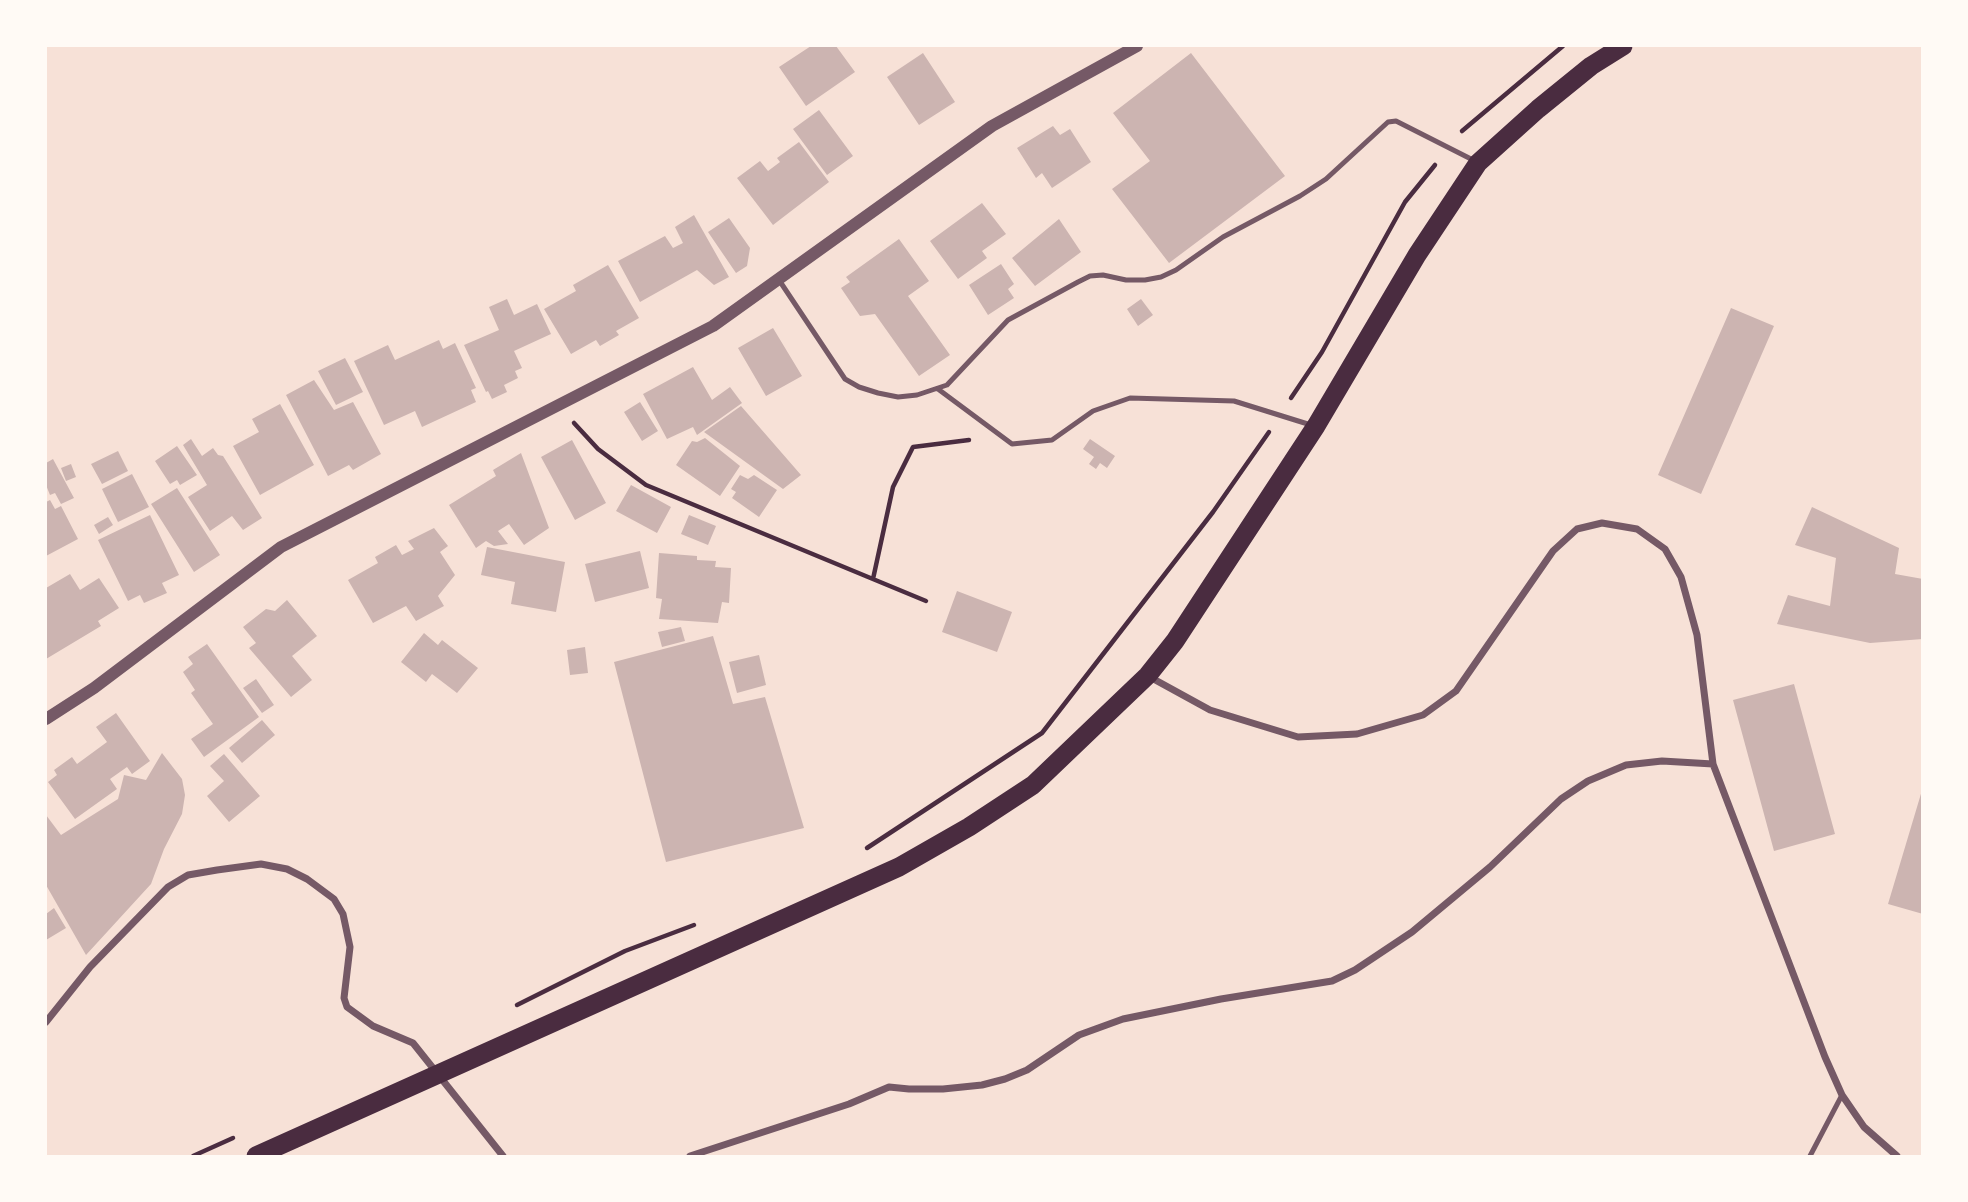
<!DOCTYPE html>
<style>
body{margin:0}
#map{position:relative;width:1968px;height:1202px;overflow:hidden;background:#f7e1d7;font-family:Arial,sans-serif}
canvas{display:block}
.frame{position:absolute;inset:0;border:47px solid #fffaf5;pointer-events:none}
</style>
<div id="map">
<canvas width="1968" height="1202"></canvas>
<div class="frame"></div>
</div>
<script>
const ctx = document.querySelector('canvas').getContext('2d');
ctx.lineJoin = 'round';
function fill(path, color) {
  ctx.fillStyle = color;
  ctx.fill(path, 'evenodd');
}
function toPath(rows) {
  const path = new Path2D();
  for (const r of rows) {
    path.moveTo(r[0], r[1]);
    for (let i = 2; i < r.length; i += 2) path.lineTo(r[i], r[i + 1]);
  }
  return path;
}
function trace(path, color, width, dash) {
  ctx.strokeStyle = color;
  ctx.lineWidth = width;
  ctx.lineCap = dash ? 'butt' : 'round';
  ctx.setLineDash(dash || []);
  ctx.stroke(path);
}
fill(toPath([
 [811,46,836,46,855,72,806,106,779,67],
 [923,53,955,102,919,125,887,77],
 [1191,53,1285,176,1169,263,1112,189,1150,161,1113,113],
 [819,110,853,156,827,175,793,129],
 [1053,126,1060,135,1070,129,1091,162,1052,188,1042,173,1036,178,1017,148],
 [799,142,829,182,773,225,737,178,760,161,768,171,780,162,777,158],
 [982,203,1006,234,982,251,987,258,958,279,930,241],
 [694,215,729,277,714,285,697,270,640,302,618,261,665,236,673,248,683,243,675,227],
 [729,218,750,248,747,266,736,273,708,232],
 [1059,219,1081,252,1035,286,1012,258],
 [899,239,929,281,908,296,950,355,919,376,875,314,860,316,841,288,850,282,846,277],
 [1001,264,1014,284,1008,289,1014,298,988,315,969,285],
 [608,265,639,318,616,331,619,335,600,346,596,340,571,354,544,309,576,291,573,285],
 [507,299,514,315,537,304,551,334,514,351,522,368,515,371,518,378,504,385,507,392,492,399,488,391,486,392,464,345,499,330,489,307],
 [1141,299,1153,315,1138,326,1127,309],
 [1731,308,1774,326,1701,494,1658,475],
 [773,328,802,376,766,396,738,348],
 [439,340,443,349,455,343,476,388,471,390,476,402,422,427,415,411,384,425,354,361,388,345,395,360],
 [345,358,363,392,336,405,318,371],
 [693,367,712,400,730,387,742,403,697,435,693,427,667,439,643,394],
 [314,380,334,410,353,402,381,454,353,470,349,465,328,476,286,395],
 [640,402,658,431,642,441,624,412],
 [280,404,314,465,260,495,233,446,259,432,252,419],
 [741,406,801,475,783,489,704,432],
 [705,438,740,466,720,496,676,465,692,441,697,442],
 [191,439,202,456,213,448,218,455,223,456,262,518,243,530,232,516,210,531,188,497,207,485,183,445],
 [1090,439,1115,456,1107,468,1100,463,1096,469,1089,464,1094,457,1083,449],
 [572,440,606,503,575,520,541,457],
 [177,446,197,475,180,485,177,480,170,484,155,461],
 [118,451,128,471,102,484,91,464],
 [521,453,549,528,524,545,509,524,498,531,508,544,494,546,486,541,476,548,449,505,496,476,493,470],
 [53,459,74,498,61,504,55,493,50,495,46,485,46,463],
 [71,464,76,477,66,481,61,468],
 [132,474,149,507,118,522,102,489],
 [740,475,748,479,754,475,777,490,759,517,732,498,736,492,731,489],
 [631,485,671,507,657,533,616,511],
 [177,488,220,555,194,572,151,504],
 [50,500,55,509,61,506,78,539,46,556,46,502],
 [1812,507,1899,548,1895,574,1923,579,1923,639,1870,643,1777,624,1788,595,1830,606,1836,558,1795,545],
 [150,515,179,575,162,583,167,593,144,603,140,595,128,601,98,540],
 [689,515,716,526,708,545,681,534],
 [108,517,113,525,99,534,94,525],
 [434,528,448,546,440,552,455,575,438,596,444,606,416,621,406,606,373,623,348,580,378,563,375,557,396,545,402,555,414,549,408,541],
 [487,547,565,562,556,612,511,604,515,582,481,575],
 [640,551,649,588,595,602,585,564],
 [659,553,697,556,697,560,716,561,715,567,731,568,729,603,722,602,718,623,659,619,662,599,656,598],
 [70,574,80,590,99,578,119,608,98,621,101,626,46,659,46,588],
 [957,591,1012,612,997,652,942,632],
 [287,600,317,636,292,656,312,680,291,697,249,648,256,643,243,627,266,609,275,611],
 [681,627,685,641,662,647,658,632],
 [424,633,438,645,442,640,478,668,457,693,432,674,426,682,401,662],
 [713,636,733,704,765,697,804,828,666,862,614,662],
 [207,644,259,717,204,757,191,739,213,724,191,693,195,690,183,672,193,664,188,657],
 [585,647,588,673,570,675,567,650],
 [759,655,766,685,737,693,729,662],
 [256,679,274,705,262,713,243,688],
 [1794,684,1835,834,1774,851,1733,700],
 [116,713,150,761,132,774,127,767,110,779,117,789,75,819,48,782,57,775,54,770,72,757,77,764,107,742,96,727],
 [262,720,275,735,242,763,229,748],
 [162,753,182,779,185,795,182,814,164,849,151,884,86,955,46,885,46,815,61,835,118,799,124,775,146,780],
 [224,754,260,796,229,822,207,796,224,781,210,766],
 [1923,787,1923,914,1888,904],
 [54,908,66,928,46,940,46,914]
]), '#ccb4b1');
trace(toPath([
 [1462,131,1563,46],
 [1291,398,1322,352,1405,202,1435,165],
 [574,423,598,449,646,485,926,601],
 [873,579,893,487,913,447,969,440],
 [867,848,1042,733,1213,512,1269,432],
 [517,1005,625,951,694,925],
 [193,1156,233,1138]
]), '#4a2c40', 4.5);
trace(toPath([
 [779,280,845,379,859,387,878,393,898,397,917,395,947,385,1008,320,1078,282,1090,276,1103,275,1126,280,1145,280,1161,277,1176,270,1223,237,1300,196,1326,179,1388,122,1396,121,1475,161],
 [938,389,1012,444,1052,440,1093,411,1130,398,1234,401,1311,425],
 [1810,1156,1842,1095]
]), '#755966', 5);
trace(toPath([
 [1148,676,1210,710,1298,737,1357,734,1423,715,1456,691,1553,551,1577,529,1602,523,1637,529,1665,549,1681,577,1697,635,1713,764,1825,1057,1842,1095,1864,1127,1897,1156],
 [46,1022,90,967,168,887,188,875,217,870,261,864,287,869,307,879,334,899,343,914,350,947,344,998,347,1007,373,1026,413,1043,503,1156],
 [690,1156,849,1104,889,1087,909,1089,943,1089,982,1085,1005,1079,1027,1070,1079,1035,1123,1019,1221,999,1332,981,1355,970,1412,932,1490,867,1561,799,1588,781,1626,765,1662,761,1713,764]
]), '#755966', 7);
trace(toPath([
 [46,719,94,688,281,547,713,326,992,126,1137,46]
]), '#755966', 12);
trace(toPath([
 [256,1156,899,867,969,827,1033,785,1148,675,1175,641,1316,426,1417,255,1478,163,1538,109,1591,66,1623,46]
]), '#4a2c40', 19);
</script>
